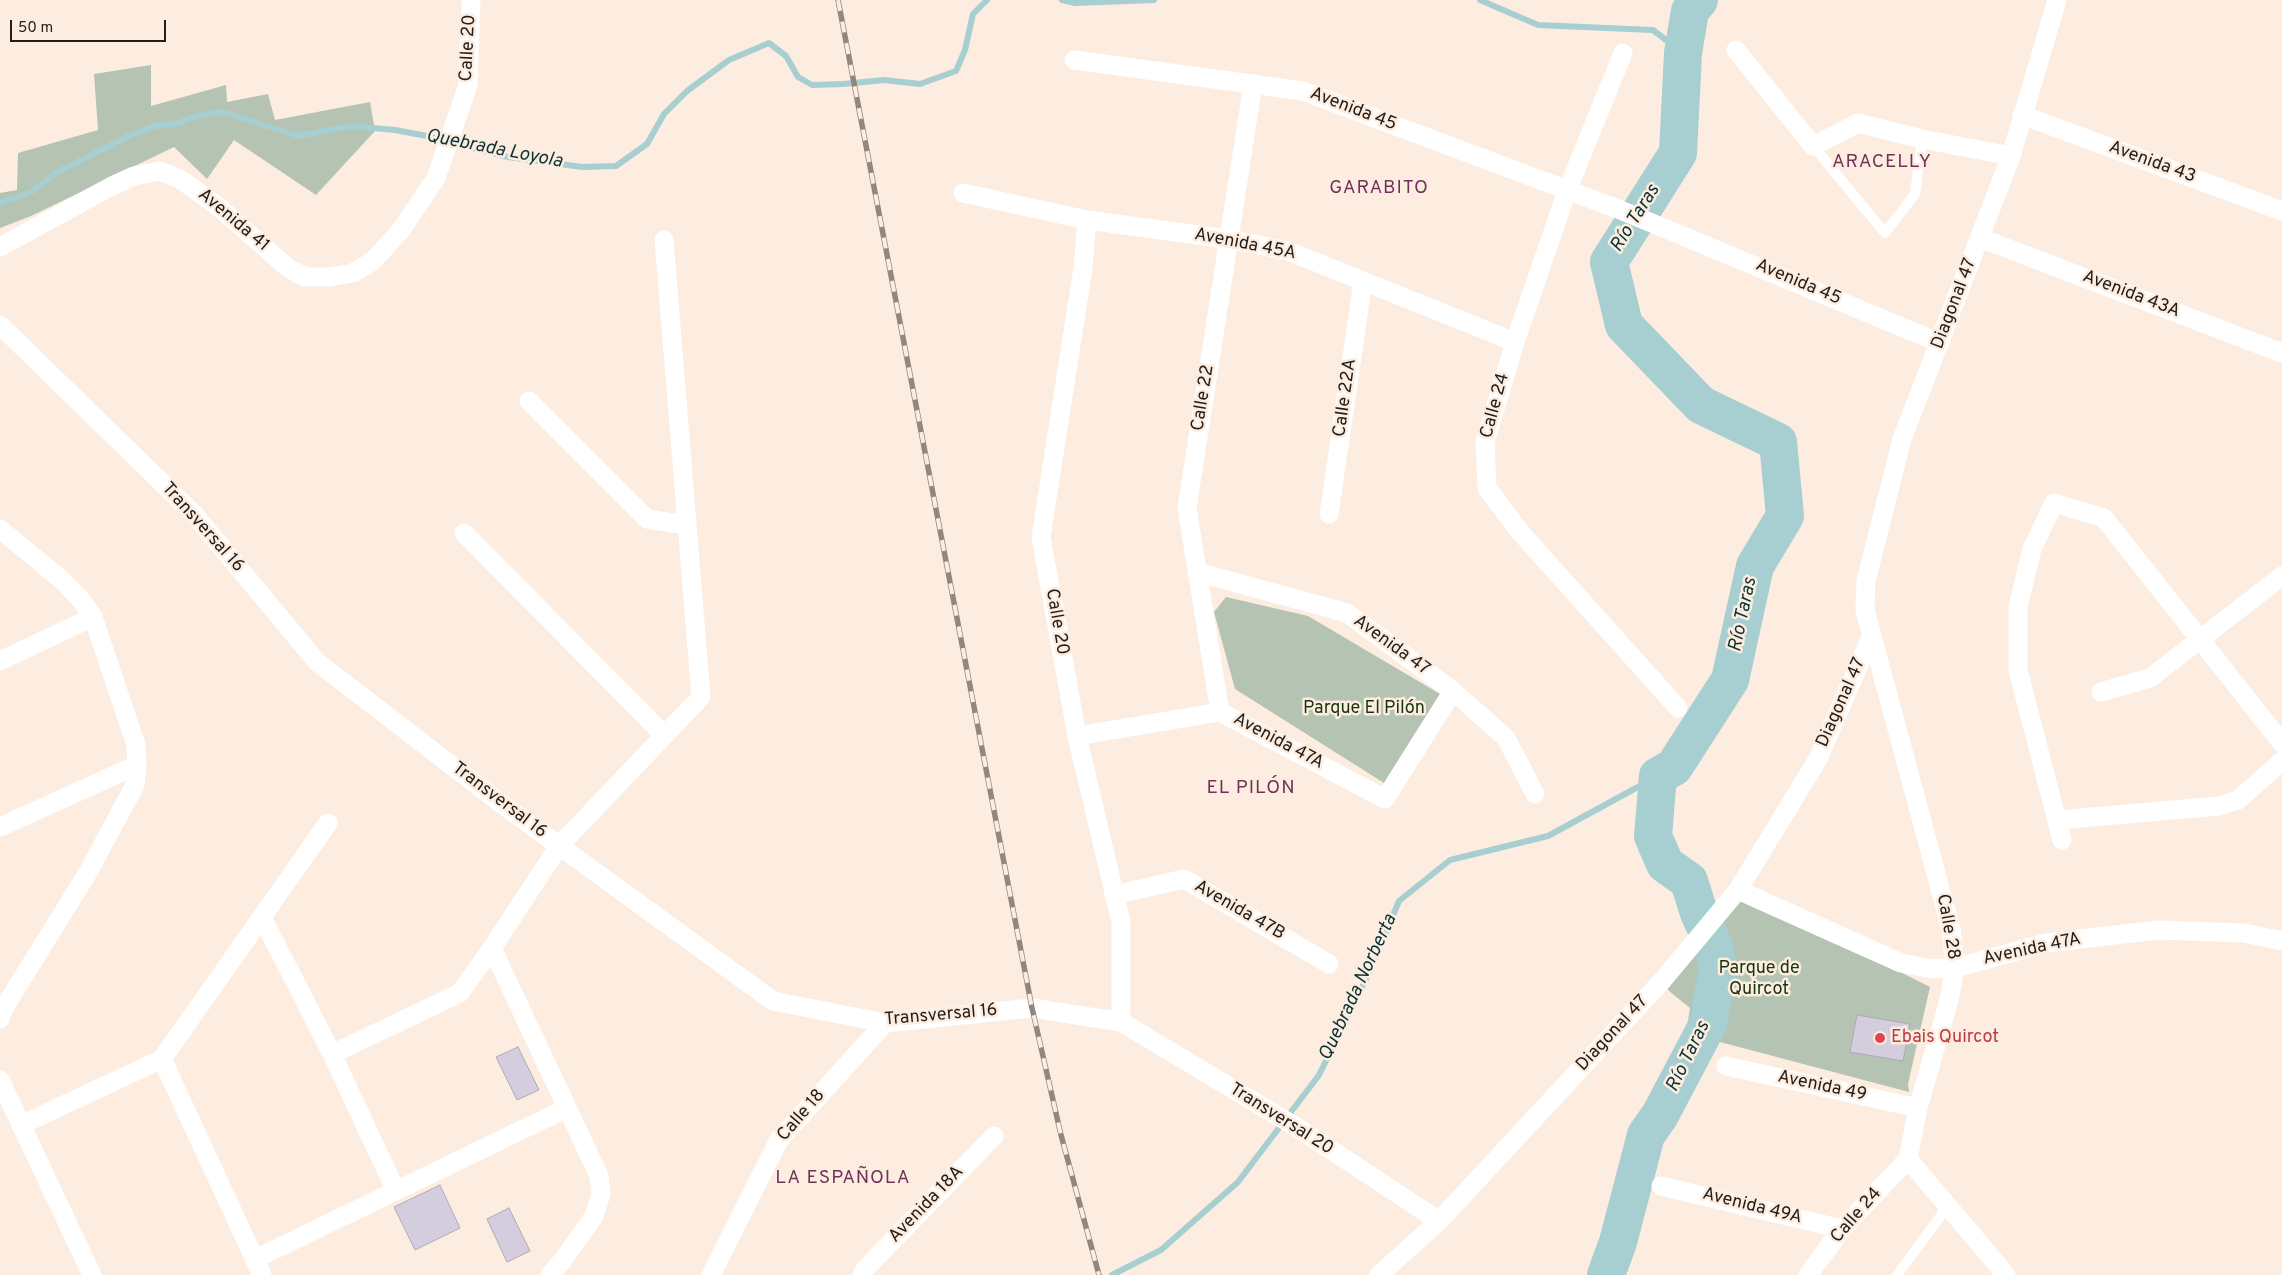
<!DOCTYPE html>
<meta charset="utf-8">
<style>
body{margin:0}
#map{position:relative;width:2282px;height:1275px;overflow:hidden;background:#fcede0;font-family:Overpass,sans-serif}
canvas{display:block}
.scale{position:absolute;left:10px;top:20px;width:156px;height:22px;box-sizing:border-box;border:2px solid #221d19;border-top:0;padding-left:6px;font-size:15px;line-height:18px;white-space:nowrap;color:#221d19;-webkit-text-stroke:4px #fcede0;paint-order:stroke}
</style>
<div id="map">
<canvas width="2282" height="1275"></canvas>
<div class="scale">50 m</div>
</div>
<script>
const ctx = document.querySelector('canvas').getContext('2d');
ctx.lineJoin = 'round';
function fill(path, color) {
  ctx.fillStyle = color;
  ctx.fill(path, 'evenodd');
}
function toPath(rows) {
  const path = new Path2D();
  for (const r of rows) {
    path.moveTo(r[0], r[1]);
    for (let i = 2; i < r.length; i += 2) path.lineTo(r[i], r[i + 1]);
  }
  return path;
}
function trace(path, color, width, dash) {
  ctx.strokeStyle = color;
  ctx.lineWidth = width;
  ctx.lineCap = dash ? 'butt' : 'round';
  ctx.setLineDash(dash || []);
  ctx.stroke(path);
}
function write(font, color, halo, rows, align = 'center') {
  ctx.font = font + ' Overpass,sans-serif';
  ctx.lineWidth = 5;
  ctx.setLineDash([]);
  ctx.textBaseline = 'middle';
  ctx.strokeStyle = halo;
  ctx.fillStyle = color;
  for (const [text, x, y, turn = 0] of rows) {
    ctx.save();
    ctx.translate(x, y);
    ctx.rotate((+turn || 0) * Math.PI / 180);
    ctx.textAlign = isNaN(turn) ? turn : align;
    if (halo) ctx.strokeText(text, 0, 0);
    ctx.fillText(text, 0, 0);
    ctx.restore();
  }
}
fill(toPath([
 [151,65,151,106,226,85,227,102,268,94,275,120,370,102,375,131,316,195,234,140,207,179,174,147,31,216,0,228,0,193,17,190,18,153,98,130,94,74],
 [1226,597,1308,616,1440,694,1384,783,1235,689,1214,612],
 [1738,890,1930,987,1908,1084,1909,1092,1686,1033,1690,1008,1669,991,1662,981]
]), '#b5c3b2');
trace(toPath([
 [1062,0,1075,3,1154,0],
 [1480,0,1538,25,1653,30,1683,53],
 [0,203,33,191,56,173,128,136,155,126,178,123,197,116,223,112,298,136,351,126,395,130,427,136,508,157,582,167,616,166,647,144,664,114,687,91,729,60,769,43,786,56,798,77,812,85,843,84,884,80,920,84,956,71,965,50,973,14,987,0],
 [1112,1275,1161,1250,1238,1182,1319,1075,1368,975,1399,901,1450,860,1548,836,1658,776]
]), '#a7ced0', 6);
trace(toPath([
 [1606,1275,1618,1242,1646,1135,1660,1115,1708,1024,1718,968,1714,946,1699,913,1689,881,1665,864,1653,836,1658,776,1674,767,1730,680,1755,566,1785,516,1778,442,1701,405,1624,325,1609,262,1678,153,1683,53,1690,11,1699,0]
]), '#a7ced0', 38);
const building = toPath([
 [1857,1015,1910,1024,1903,1061,1850,1052,1857,1015],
 [518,1047,539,1090,517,1100,496,1057,518,1047],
 [440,1185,460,1228,415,1250,394,1207,440,1185],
 [509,1208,530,1251,507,1262,487,1219,509,1208]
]);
fill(building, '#d3cdde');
trace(building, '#afa9b9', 1);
trace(toPath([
 [1813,146,1885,233,1915,194,1922,139],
 [1897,1275,1948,1206]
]), '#fff', 10);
trace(toPath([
 [1736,50,1813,146,1858,123,1922,139,2011,156],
 [1623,53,1567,191,1515,342,1485,442,1487,488,1520,532,1678,708],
 [1074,60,1303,91,1618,209,1940,343],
 [2022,115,2282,211],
 [963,193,1087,220,1228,239,1288,251,1515,342],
 [1087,220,1083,268,1041,537,1077,736,1121,922,1121,1022],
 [1980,238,2282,353],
 [0,247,110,187,134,176,160,171,180,179,220,208,288,268,305,277,329,277,353,273,373,261,401,230,436,178,468,85,471,0],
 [0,325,194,514,317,662,503,805,773,1001,885,1023,1032,1008,1121,1022,1298,1128,1439,1221],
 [529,401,647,519,687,525],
 [1329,514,1363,281],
 [0,529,63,581,82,601,93,617,136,745,137,765,135,785,87,874,4,1008,0,1019],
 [464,533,664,735],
 [1197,572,1347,613,1453,691,1506,738,1535,794],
 [0,661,93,617],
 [2101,692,2150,678,2282,576],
 [1220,712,1187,508,1253,84],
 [1077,736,1220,712,1385,799,1453,691],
 [2057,820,2219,806,2238,800,2282,761],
 [0,827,137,765],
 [2062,840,2018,670,2018,607,2032,549,2054,503,2104,518,2282,743],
 [1738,890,1901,963,1932,969,1955,968,2046,943,2158,930,2244,933,2282,941],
 [1114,895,1184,879,1329,964],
 [262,917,332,1054],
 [162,1059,328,823],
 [1726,1066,1918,1108],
 [0,1080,92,1275],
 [21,1125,162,1059,262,1275],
 [1908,1159,1918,1108,1949,1000,1955,968,1951,929,1865,610,1866,581,1902,439,2011,156,2057,0],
 [1908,1159,2006,1275],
 [1661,1186,1842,1229],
 [396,1191,332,1054,460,993,492,948],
 [255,1259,567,1108],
 [550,1275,563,1260,594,1216,601,1194,599,1176,492,948,559,846,701,697,664,240],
 [711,1275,779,1140,885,1023],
 [862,1275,865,1269,994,1136],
 [1379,1275,1439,1221,1662,981,1738,890,1818,759,1871,637],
 [1808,1275,1842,1229,1908,1159]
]), '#fff', 19);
const rail = toPath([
 [838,0,1032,1008,1061,1135,1099,1275]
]);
trace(rail, '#92877f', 5.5);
trace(rail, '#fcede0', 4, [11]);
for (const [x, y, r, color] of [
 [1880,1038,6,"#e0444e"]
]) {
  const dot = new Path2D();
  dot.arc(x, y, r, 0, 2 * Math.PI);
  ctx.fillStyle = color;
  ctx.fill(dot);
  trace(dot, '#fcede0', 2);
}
write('18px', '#221d19', '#fcede0', [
 ["Calle 20",469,48,-87],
 ["Avenida 45",1353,110,21],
 ["Avenida 43",2152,163,20],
 ["Avenida 41",233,221,40],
 ["Avenida 45A",1245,245,11],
 ["Avenida 45",1798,283,23],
 ["Avenida 43A",2131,295,21],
 ["Diagonal 47",1955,304,-69],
 ["Calle 22",1204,398,-81],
 ["Calle 22A",1346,398,-82],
 ["Calle 24",1496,406,-75],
 ["Transversal 16",202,528,48],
 ["Calle 20",1056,622,80],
 ["Avenida 47",1391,646,36],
 ["Diagonal 47",1842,703,-66],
 ["Avenida 47A",1278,742,28],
 ["Transversal 16",499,801,37],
 ["Avenida 47B",1239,911,30],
 ["Calle 28",1947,927,80],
 ["Avenida 47A",2032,950,-12],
 ["Transversal 16",941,1016,-5],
 ["Diagonal 47",1613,1034,-47],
 ["Avenida 49",1822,1087,12],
 ["Calle 18",802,1116,-49],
 ["Transversal 20",1281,1120,32],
 ["Avenida 18A",927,1205,-46],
 ["Avenida 49A",1752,1207,14],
 ["Calle 24",1857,1216,-49]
]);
write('18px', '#17340f', '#fcede0', [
 ["Parque El Pilón",1364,709],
 ["Parque de",1759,969],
 ["Quircot",1759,990]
]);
write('18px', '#be3a42', '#fcede0', [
 ["Ebais Quircot",1891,1038]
], 'left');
write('italic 19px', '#0b3335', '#fcede0', [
 ["Quebrada Loyola",494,150,11],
 ["Río Taras",1636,219,-58],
 ["Río Taras",1744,615,-78],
 ["Quebrada Norberta",1359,988,-65],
 ["Río Taras",1689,1057,-64]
]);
ctx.letterSpacing = '1px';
write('19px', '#703259', '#fcede0', [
 ["ARACELLY",1882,163],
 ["GARABITO",1379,189],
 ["EL PILÓN",1251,789],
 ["LA ESPAÑOLA",843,1179]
]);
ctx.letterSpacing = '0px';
</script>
